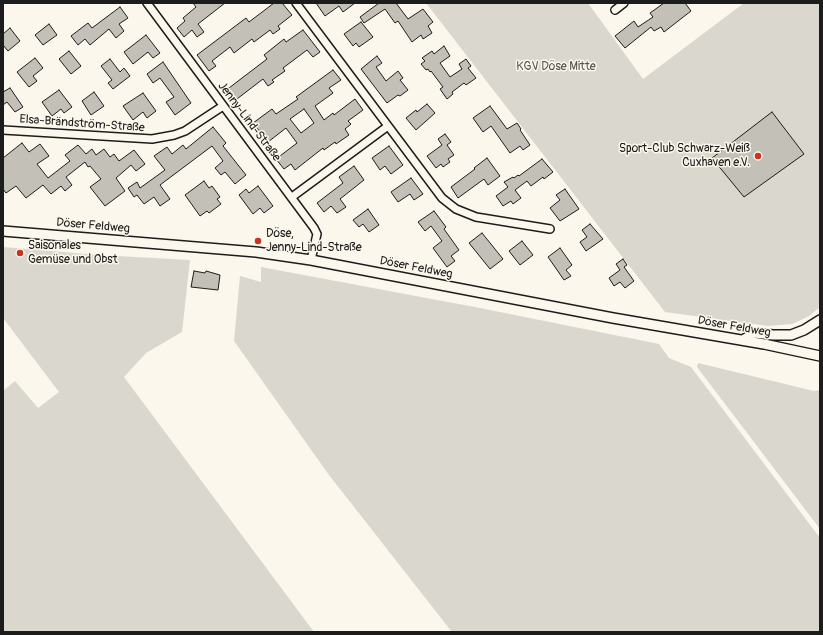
<!DOCTYPE html>
<meta charset="utf-8">
<style>
body{margin:0}
#map{position:relative;width:823px;height:635px;overflow:hidden;background:#fbf7ec;font-family:Pangolin,sans-serif}
canvas{display:block}
.frame{position:absolute;inset:0;border:4px solid #1c1c1c;pointer-events:none}
</style>
<div id="map">
<canvas width="823" height="635"></canvas>
<div class="frame"></div>
</div>
<script>
const ctx = document.querySelector('canvas').getContext('2d');
ctx.lineJoin = 'round';
function fill(path, color) {
  ctx.fillStyle = color;
  ctx.fill(path, 'evenodd');
}
function toPath(rows) {
  const path = new Path2D();
  for (const r of rows) {
    path.moveTo(r[0], r[1]);
    for (let i = 2; i < r.length; i += 2) path.lineTo(r[i], r[i + 1]);
  }
  return path;
}
function trace(path, color, width, dash) {
  ctx.strokeStyle = color;
  ctx.lineWidth = width;
  ctx.lineCap = dash ? 'butt' : 'round';
  ctx.setLineDash(dash || []);
  ctx.stroke(path);
}
function write(font, color, halo, rows, align = 'center') {
  ctx.font = font + ' Pangolin,sans-serif';
  ctx.lineWidth = 3;
  ctx.setLineDash([]);
  ctx.textBaseline = 'middle';
  ctx.strokeStyle = halo;
  ctx.fillStyle = color;
  for (const [text, x, y, turn = 0] of rows) {
    ctx.save();
    ctx.translate(x, y);
    ctx.rotate((+turn || 0) * Math.PI / 180);
    ctx.textAlign = isNaN(turn) ? turn : align;
    if (halo) ctx.strokeText(text, 0, 0);
    ctx.fillText(text, 0, 0);
    ctx.restore();
  }
}
fill(toPath([
 [426,3,588,3,643,79,744,3,820,3,820,307,809,316,799,321,792,324,768,326,665,312],
 [3,247,99,255,190,260,182,332,146,353,124,377,314,632,3,632,3,391,15,381,38,408,59,392,3,318],
 [261,267,480,308,659,344,669,358,691,367,820,538,820,632,452,632,329,475,234,341,240,276,261,282],
 [698,363,814,391,820,390,820,529,697,367]
]), '#dad7ce');
const building = toPath([
 [193,3,225,3,198,24,204,32,197,37,192,30,184,37,177,28,185,21,183,18,196,7,193,3],
 [274,3,282,3,292,15,278,26,280,29,273,34,270,30,254,42,252,39,234,53,230,47,212,61,216,66,209,71,197,55,246,18,249,22,274,3],
 [316,3,355,3,343,12,339,6,325,16,316,3],
 [379,3,396,3,408,19,423,9,433,22,428,26,432,33,423,39,421,35,412,42,398,21,395,23,385,9,364,23,360,17,379,3],
 [664,3,685,3,691,11,664,32,661,27,654,31,651,27,625,48,615,36,634,21,638,27,653,17,650,13,664,3],
 [120,7,128,18,119,24,124,31,116,38,109,29,90,45,85,39,78,45,71,36,88,23,92,28,120,7],
 [361,22,373,37,359,47,356,43,353,46,344,34,361,22],
 [49,24,57,35,43,45,35,35,49,24],
 [10,28,20,41,8,51,3,45,3,34,10,28],
 [303,30,320,52,313,57,307,50,283,68,285,71,272,80,274,82,268,86,263,79,233,102,225,91,267,59,264,55,284,39,286,42,303,30],
 [146,35,160,53,153,58,148,52,133,64,124,52,146,35],
 [444,46,450,56,440,63,450,77,462,69,459,64,466,59,471,66,468,68,476,78,466,85,464,83,452,92,453,94,447,99,440,89,443,87,431,71,430,72,428,69,426,70,421,64,425,61,422,58,432,51,434,54,444,46],
 [69,51,81,66,71,74,59,59,69,51],
 [377,56,382,63,376,67,386,81,398,71,403,78,400,80,408,90,400,96,398,95,387,103,361,69,377,56],
 [35,58,43,68,33,76,37,81,29,87,17,72,35,58],
 [110,59,120,72,124,68,130,76,113,89,108,83,112,80,101,66,110,59],
 [163,62,191,103,175,115,166,102,174,97,160,78,153,83,147,74,163,62],
 [333,70,341,80,329,88,333,93,315,106,324,120,333,113,334,115,355,99,363,110,348,121,351,124,345,129,349,135,336,144,335,142,324,150,323,148,295,170,291,164,284,169,276,159,297,143,286,128,268,142,253,123,272,109,276,114,298,99,296,97,333,70],
 [304,109,314,123,301,133,290,119,304,109],
 [10,88,23,107,15,112,7,102,3,105,3,92,10,88],
 [59,90,72,107,64,113,61,109,52,116,42,102,59,90],
 [94,92,104,106,91,115,82,101,94,92],
 [143,93,156,111,147,118,143,112,133,120,123,106,143,93],
 [427,104,435,113,416,130,406,118,416,110,417,112,427,104],
 [490,106,507,129,517,123,521,129,520,130,530,145,523,150,520,146,510,153,491,126,483,132,473,118,490,106],
 [772,112,804,154,744,197,712,158,772,112],
 [213,127,226,143,223,146,246,175,235,184,225,172,221,175,215,168,223,161,212,146,160,185,170,199,160,206,154,197,144,204,137,195,134,197,128,188,137,182,140,188,165,170,154,156,167,147,172,154,183,145,186,149,213,127],
 [445,134,451,142,447,145,454,155,448,159,450,162,443,167,441,164,436,168,427,156,442,145,438,139,445,134],
 [22,143,29,152,40,144,49,156,37,164,48,178,70,161,65,155,78,145,86,154,92,149,96,155,104,149,110,157,114,154,119,161,134,150,145,164,136,171,131,165,116,178,125,191,105,206,90,187,101,179,90,166,88,167,85,162,66,177,72,185,65,191,61,186,51,194,43,185,26,198,16,186,6,193,3,189,3,158,22,143],
 [389,146,403,165,391,174,385,166,380,170,372,158,389,146],
 [487,158,500,176,488,185,484,179,458,198,451,187,475,169,474,168,487,158],
 [542,159,553,172,544,179,543,177,531,186,527,181,515,190,521,198,513,204,511,201,503,206,496,196,508,187,504,182,513,177,514,178,518,175,519,176,542,159],
 [354,166,364,180,340,199,346,207,337,213,331,206,324,212,317,203,343,183,339,177,354,166],
 [411,178,423,194,414,200,410,194,398,202,391,192,411,178],
 [204,181,209,188,212,186,220,197,217,199,221,204,209,213,207,211,200,216,185,195,204,181],
 [258,186,273,206,264,213,260,208,253,214,239,195,246,189,249,193,258,186],
 [565,189,579,209,560,221,550,208,560,200,556,195,565,189],
 [368,209,379,225,369,232,363,224,359,227,353,220,368,209],
 [434,211,446,227,444,229,459,250,451,256,455,261,447,267,433,248,442,241,431,226,425,231,418,222,434,211],
 [590,224,603,239,586,251,580,242,587,237,582,230,590,224],
 [482,233,503,259,490,269,469,243,482,233],
 [522,241,533,255,520,265,509,251,522,241],
 [560,248,572,265,566,270,571,276,564,280,548,257,560,248],
 [623,259,627,265,624,267,634,281,625,288,620,282,614,286,609,278,620,270,616,264,623,259],
 [194,271,205,273,206,271,220,275,218,290,191,287,194,271]
]);
fill(building, '#c3c0b8');
trace(building, '#1c1c1c', 1);
const minor = toPath([
 [147,3,314,228,317,234,311,260],
 [296,3,442,198,456,209,476,217,550,229],
 [615,10,624,3],
 [3,130,152,139,174,135,185,131,223,106],
 [292,197,388,126]
]);
const tertiary = toPath([
 [3,231,256,252,311,260,613,318,764,344,820,356],
 [743,340,754,333,773,335,791,335,804,330,820,320]
]);
trace(minor, '#1c1c1c', 10);
trace(tertiary, '#1c1c1c', 12);
trace(minor, '#fbf7ec', 7);
trace(tertiary, '#fbf7ec', 9);
for (const [x, y, r, color] of [
 [758,156,4,"#c8321e"],
 [258,241,4,"#c8321e"],
 [20,253,4,"#c8321e"]
]) {
  const dot = new Path2D();
  dot.arc(x, y, r, 0, 2 * Math.PI);
  ctx.fillStyle = color;
  ctx.fill(dot);
  trace(dot, '#fbf7ec', 1.5);
}
write('12px', '#555451', '#fbf7ec', [
 ["KGV Döse Mitte",556,67]
]);
write('12px', '#1c1c1c', '#fbf7ec', [
 ["Jenny-Lind-Straße",249,122,53],
 ["Elsa-Brändström-Straße",82,124,4],
 ["Döser Feldweg",93,226,5],
 ["Döser Feldweg",416,268,11],
 ["Döser Feldweg",734,327,10]
]);
write('12px', '#1c1c1c', '#fbf7ec', [
 ["Sport-Club Schwarz-Weiß",750,149,"right"],
 ["Cuxhaven e.V.",750,163,"right"],
 ["Döse,",266,234],
 ["Jenny-Lind-Straße",266,248],
 ["Saisonales",28,246],
 ["Gemüse und Obst",28,260]
], 'left');
</script>
